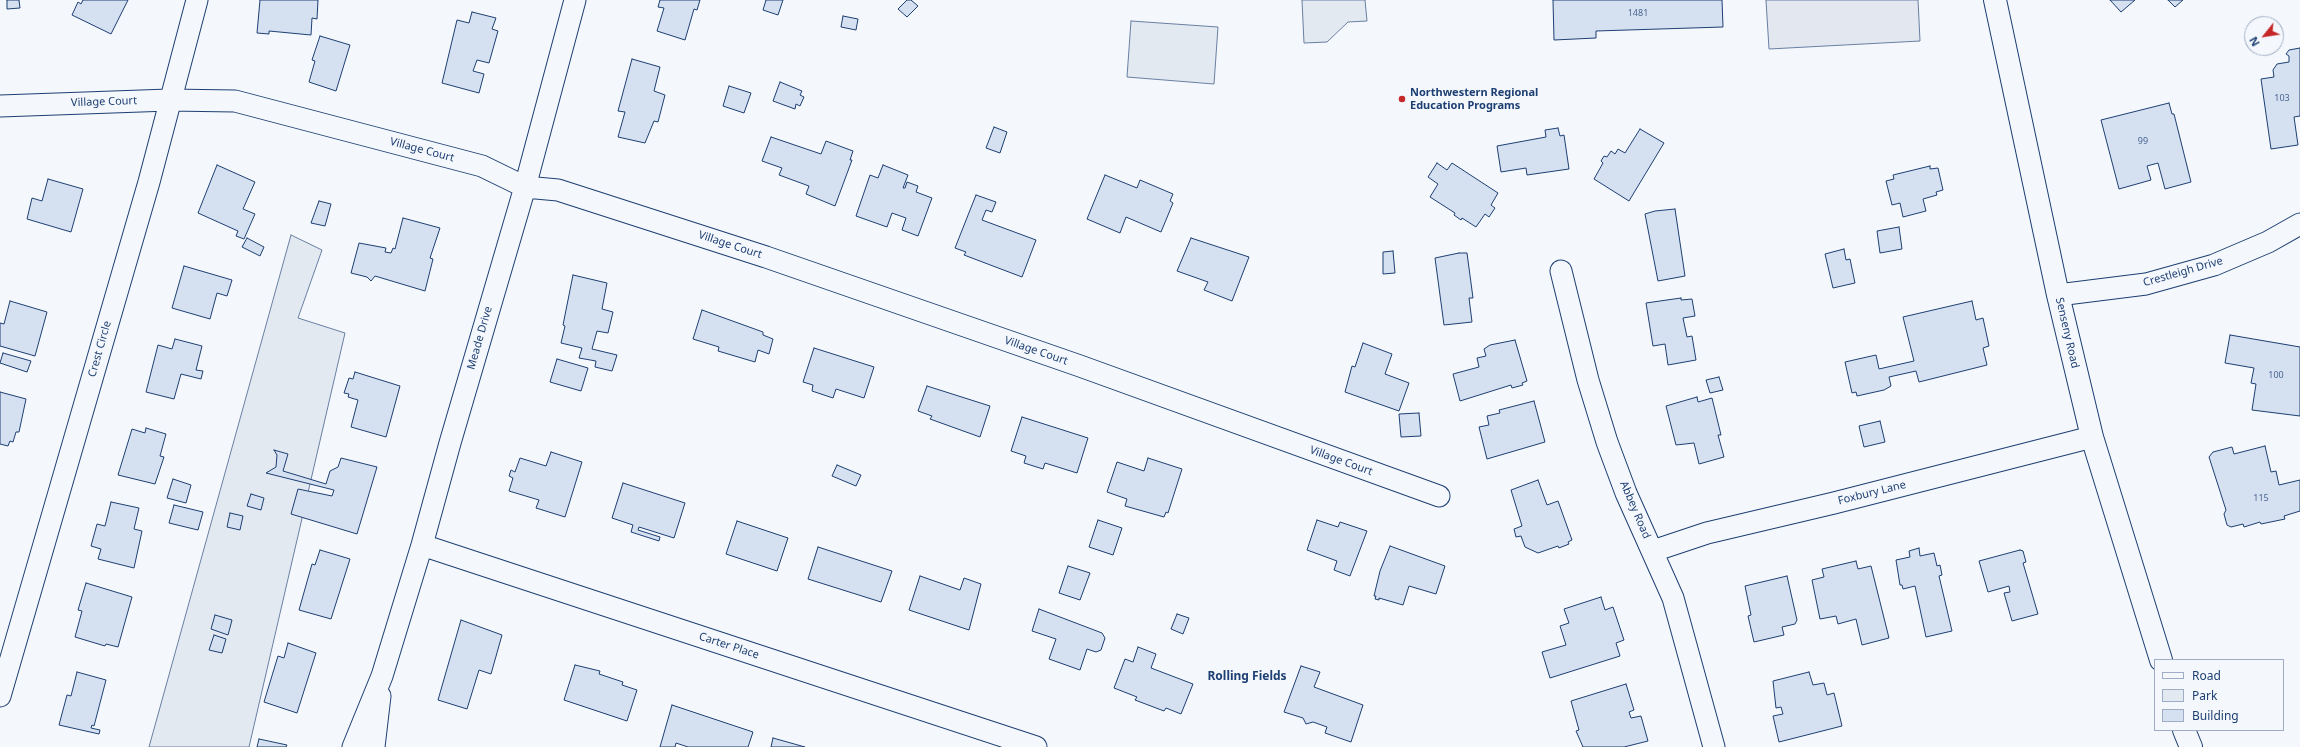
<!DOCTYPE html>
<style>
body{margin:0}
#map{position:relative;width:2300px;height:747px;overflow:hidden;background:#f4f7fb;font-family:"Noto Sans",sans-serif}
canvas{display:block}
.legend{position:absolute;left:2154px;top:659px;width:130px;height:72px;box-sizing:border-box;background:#f4f7fb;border:1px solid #9eadc5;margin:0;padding:5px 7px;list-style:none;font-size:12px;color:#1d3f73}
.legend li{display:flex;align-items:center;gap:8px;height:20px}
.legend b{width:20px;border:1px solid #9eadc5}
.north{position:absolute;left:2244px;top:16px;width:40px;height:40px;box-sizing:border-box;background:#f4f7fb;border:1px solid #9eadc5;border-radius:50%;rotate:240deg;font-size:11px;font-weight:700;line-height:16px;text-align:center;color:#1d3f73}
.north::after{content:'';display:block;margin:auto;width:14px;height:18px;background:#c62828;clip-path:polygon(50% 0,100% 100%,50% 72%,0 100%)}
</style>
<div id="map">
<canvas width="2300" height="747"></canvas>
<ul class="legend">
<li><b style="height:5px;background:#f4f7fb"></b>Road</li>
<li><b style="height:11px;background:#e3e9f0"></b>Park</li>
<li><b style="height:11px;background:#d5e0f0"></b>Building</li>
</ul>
<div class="north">N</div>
</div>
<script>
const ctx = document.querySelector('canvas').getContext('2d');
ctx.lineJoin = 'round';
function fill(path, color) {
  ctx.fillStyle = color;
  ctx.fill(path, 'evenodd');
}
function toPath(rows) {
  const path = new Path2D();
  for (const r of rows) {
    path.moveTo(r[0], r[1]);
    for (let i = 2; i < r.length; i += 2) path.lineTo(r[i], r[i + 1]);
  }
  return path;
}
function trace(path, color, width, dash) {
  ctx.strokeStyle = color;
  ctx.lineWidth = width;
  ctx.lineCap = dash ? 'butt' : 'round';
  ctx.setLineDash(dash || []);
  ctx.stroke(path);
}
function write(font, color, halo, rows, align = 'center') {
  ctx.font = font + ' "Noto Sans",sans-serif';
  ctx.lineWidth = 3;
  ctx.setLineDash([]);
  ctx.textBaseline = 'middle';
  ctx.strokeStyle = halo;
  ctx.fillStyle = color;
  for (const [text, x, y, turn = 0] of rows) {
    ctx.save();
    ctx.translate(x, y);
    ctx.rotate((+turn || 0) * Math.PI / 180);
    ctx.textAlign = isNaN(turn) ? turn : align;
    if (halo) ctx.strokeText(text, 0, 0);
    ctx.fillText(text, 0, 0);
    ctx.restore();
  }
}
const green = toPath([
 [1302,0,1365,0,1367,21,1348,22,1327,42,1304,43,1302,0],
 [1131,21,1218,27,1214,84,1127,77,1131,21],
 [291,235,322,250,298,318,345,333,249,747,149,747,291,235]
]);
fill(green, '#e3e9f0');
trace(green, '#687fa3', 1);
const parking = toPath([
 [1766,0,1918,0,1920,41,1769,49,1766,0]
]);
fill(parking, '#e3e8f0');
trace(parking, '#687fa3', 1);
const building = toPath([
 [7,0,19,0,20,8,7,9,7,0],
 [83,0,128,0,111,34,72,15,78,2,81,4,83,0],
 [260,0,318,0,317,19,312,18,311,35,269,31,269,34,257,33,260,0],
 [660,0,700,0,697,10,694,9,685,40,657,31,664,8,658,7,660,0],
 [766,0,783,0,778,15,763,10,766,0],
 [907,0,911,0,918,6,907,17,898,9,907,0],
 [1553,0,1722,0,1723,27,1596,31,1596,38,1554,40,1553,0],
 [2110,0,2135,0,2121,12,2110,0],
 [2168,0,2183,0,2175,7,2168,0],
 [472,12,496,18,492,29,498,31,489,63,477,60,473,71,484,74,479,93,442,83,457,20,469,23,472,12],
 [843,16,858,19,856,30,841,27,843,16],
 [320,36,350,45,336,91,309,82,315,61,312,60,320,36],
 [2300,48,2300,116,2294,117,2298,145,2271,149,2261,79,2274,77,2273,70,2277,64,2289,62,2289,56,2286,54,2289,50,2300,48],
 [632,59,660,67,654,91,665,95,658,122,654,121,645,143,618,137,625,112,618,111,632,59],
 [780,82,802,91,800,95,804,97,800,106,796,104,795,109,773,101,780,82],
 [729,86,751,93,744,113,723,106,729,86],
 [2169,103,2172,114,2174,114,2191,182,2165,189,2158,163,2147,166,2151,180,2119,189,2101,120,2169,103],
 [994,127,1007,132,1000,153,986,148,994,127],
 [1558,128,1560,136,1564,135,1569,169,1527,175,1526,168,1501,172,1497,146,1546,137,1545,130,1558,128],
 [1640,129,1664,143,1629,201,1594,179,1603,163,1601,161,1604,156,1607,157,1611,151,1615,154,1618,149,1625,153,1640,129],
 [771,137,821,154,826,141,853,151,850,160,852,160,835,206,806,194,809,186,779,175,782,168,762,161,771,137],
 [1437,163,1447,170,1452,163,1498,193,1491,205,1495,208,1489,217,1485,214,1476,227,1462,218,1461,220,1454,215,1455,213,1430,197,1438,184,1428,177,1437,163],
 [217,165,255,182,243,209,255,214,244,239,236,236,238,231,198,213,217,165],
 [883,165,908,175,903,188,905,188,907,182,918,186,916,192,932,198,918,236,902,230,906,218,892,213,887,227,856,216,870,175,878,178,883,165],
 [1930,166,1930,169,1938,168,1943,190,1936,192,1937,195,1923,199,1926,211,1903,217,1900,203,1892,205,1886,181,1894,179,1893,175,1930,166],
 [1105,175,1137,188,1140,180,1173,194,1170,201,1173,203,1161,232,1126,217,1120,233,1087,219,1105,175],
 [48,179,83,189,71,232,27,219,32,198,42,201,48,179],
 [976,195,996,202,992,212,986,210,982,220,1036,240,1022,277,964,255,966,252,955,248,976,195],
 [319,201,331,204,325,226,311,223,319,201],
 [1675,209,1685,276,1658,281,1645,214,1655,211,1675,209],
 [403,218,440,228,430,258,433,259,425,291,375,276,371,281,367,277,351,273,359,243,386,248,385,252,391,253,393,248,395,249,403,218],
 [1899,227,1902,249,1880,253,1877,231,1899,227],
 [247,238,264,247,260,256,242,247,247,238],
 [1191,238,1249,257,1232,301,1204,290,1208,282,1177,271,1191,238],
 [1844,249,1846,260,1850,259,1855,283,1833,288,1825,254,1844,249],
 [1393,251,1395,273,1383,274,1383,252,1393,251],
 [1459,253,1467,253,1473,298,1469,298,1472,322,1444,325,1435,258,1459,253],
 [184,266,232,280,227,296,217,293,210,319,172,308,184,266],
 [573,275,607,283,602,309,613,312,608,333,597,331,592,349,617,355,612,371,595,367,596,361,579,358,582,348,561,343,565,326,563,325,573,275],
 [1681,298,1681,300,1692,299,1695,316,1683,318,1687,337,1692,336,1696,360,1668,365,1665,344,1653,346,1646,303,1681,298],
 [10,301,47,312,35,356,0,346,0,323,4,324,10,301],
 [1972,301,1976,320,1983,318,1989,346,1983,348,1987,365,1919,382,1916,371,1889,377,1891,386,1884,390,1857,396,1856,392,1852,393,1845,362,1876,355,1879,369,1914,361,1903,317,1972,301],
 [702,310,763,332,763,335,773,339,769,354,758,350,755,362,718,351,719,347,693,339,702,310],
 [2230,335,2300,347,2300,416,2252,410,2256,384,2251,383,2254,368,2225,363,2230,335],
 [175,339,202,346,196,370,203,371,201,379,181,374,174,399,146,392,158,345,172,349,175,339],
 [1515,340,1527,381,1522,383,1523,385,1512,388,1511,385,1460,401,1453,374,1479,367,1477,358,1486,356,1484,349,1490,345,1515,340],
 [1363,343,1392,354,1385,374,1409,383,1399,411,1345,392,1352,366,1355,367,1363,343],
 [814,348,874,367,864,398,836,389,833,398,812,391,813,385,803,382,814,348],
 [3,353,31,361,27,372,0,363,3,353],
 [557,359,588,368,581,391,550,382,557,359],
 [355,372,400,386,386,437,351,427,358,400,348,397,349,394,344,393,349,378,353,379,355,372],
 [1719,377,1723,390,1710,393,1706,380,1719,377],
 [927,386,990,406,980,437,930,419,932,416,918,411,927,386],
 [0,392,26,399,19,432,16,432,13,442,10,441,8,446,0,444,0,392],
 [1697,397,1698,402,1712,398,1721,435,1718,435,1724,457,1699,464,1694,443,1676,445,1666,406,1697,397],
 [1534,401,1545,442,1487,459,1479,427,1489,425,1487,416,1500,413,1499,410,1534,401],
 [1419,413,1421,436,1401,437,1399,414,1419,413],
 [1022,417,1088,438,1077,473,1045,463,1043,469,1024,463,1026,456,1011,451,1022,417],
 [1880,421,1885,442,1864,447,1859,426,1880,421],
 [146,428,166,434,160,456,164,457,155,484,118,475,132,429,145,433,146,428],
 [2265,446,2271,472,2276,471,2279,485,2300,480,2300,511,2284,516,2285,519,2261,524,2260,522,2244,527,2243,524,2231,527,2227,525,2224,514,2226,510,2209,457,2213,452,2232,447,2234,454,2265,446],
 [274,450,288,454,283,471,326,484,330,471,338,467,341,458,377,467,357,534,291,514,298,489,332,496,334,490,266,473,276,467,277,455,274,450],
 [551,452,582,462,565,517,536,508,539,500,509,491,513,478,509,476,511,470,515,472,520,458,546,466,551,452],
 [1148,458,1182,469,1168,513,1166,512,1164,517,1125,506,1127,499,1107,492,1117,462,1144,471,1148,458],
 [837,465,861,475,856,486,832,476,837,465],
 [173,479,191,485,186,503,167,498,173,479],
 [1538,480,1547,505,1558,501,1572,540,1568,542,1569,544,1559,548,1558,546,1538,553,1525,547,1521,536,1516,537,1514,529,1522,526,1511,490,1538,480],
 [623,483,685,503,674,538,639,527,638,530,660,537,659,541,631,532,633,525,612,518,623,483],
 [251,494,264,498,261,510,247,506,251,494],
 [111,502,139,508,134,529,142,531,134,568,98,559,101,549,91,546,97,524,105,526,111,502],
 [174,505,203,512,198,530,169,523,174,505],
 [230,513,243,516,240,530,227,527,230,513],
 [1098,520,1122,528,1113,555,1089,547,1098,520],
 [1317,520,1338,527,1340,522,1367,531,1350,576,1334,570,1337,561,1307,550,1317,520],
 [737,521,788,538,777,571,726,554,737,521],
 [1390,546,1445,566,1436,594,1409,586,1403,605,1379,598,1379,600,1375,599,1376,596,1374,596,1380,571,1390,546],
 [818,547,892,571,881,602,808,579,818,547],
 [1919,548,1920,556,1934,553,1937,566,1940,565,1942,575,1939,576,1952,631,1926,637,1915,586,1903,589,1902,585,1900,585,1896,560,1910,557,1909,551,1919,548],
 [320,550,350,559,331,619,299,610,312,564,315,565,320,550],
 [2020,550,2023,551,2026,562,2023,563,2038,614,2012,621,2004,593,2010,592,2009,586,1988,592,1979,561,2020,550],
 [1856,561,1858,569,1871,566,1889,638,1862,645,1856,619,1838,624,1836,616,1820,619,1812,580,1824,577,1822,569,1856,561],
 [1068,566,1090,573,1080,600,1059,593,1068,566],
 [920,576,960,590,964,578,981,584,969,630,909,610,920,576],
 [1787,576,1797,620,1795,624,1782,627,1784,635,1754,642,1748,616,1751,615,1745,586,1787,576],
 [86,583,132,597,118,647,106,644,105,646,75,637,82,611,78,610,86,583],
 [1601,597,1605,610,1613,607,1624,640,1616,643,1620,656,1550,678,1542,652,1566,645,1560,626,1569,623,1564,609,1601,597],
 [1039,609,1102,633,1105,638,1101,650,1096,652,1087,649,1080,670,1049,659,1056,639,1032,631,1039,609],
 [1177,614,1189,618,1183,634,1171,629,1177,614],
 [215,615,232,620,228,635,211,629,215,615],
 [461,620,502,635,491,674,479,670,467,709,438,700,461,620],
 [214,635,226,639,222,653,209,650,214,635],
 [288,643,316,653,297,713,264,702,278,656,284,658,288,643],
 [1138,647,1156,654,1151,668,1193,684,1181,714,1166,708,1164,711,1135,700,1137,697,1114,688,1125,659,1133,662,1138,647],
 [575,665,600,671,599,674,623,682,622,685,637,690,627,721,564,700,575,665],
 [1301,666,1320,672,1314,687,1363,705,1351,742,1325,733,1327,727,1313,722,1306,724,1303,718,1284,712,1301,666],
 [77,672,106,680,94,726,92,725,91,728,100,730,99,734,59,725,67,695,71,696,77,672],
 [1809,672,1813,685,1824,683,1827,695,1834,693,1842,726,1779,742,1773,716,1783,714,1781,707,1776,708,1773,681,1809,672],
 [1626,684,1634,710,1629,712,1631,718,1641,716,1648,741,1624,747,1583,747,1576,731,1579,730,1571,701,1626,684],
 [672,705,753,732,748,747,688,747,676,743,675,747,660,747,672,705],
 [773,738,805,747,771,747,773,738],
 [259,739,287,745,286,747,257,747,259,739]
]);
fill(building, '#d5e0f0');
trace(building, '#1d3f73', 1);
const minor = toPath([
 [0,106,169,100,235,101,482,166,525,187,558,190,766,257,1080,366,1439,496],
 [1561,271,1588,380,1607,442,1626,493,1673,598,1714,747],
 [2058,295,2146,284,2214,265,2268,242,2300,224],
 [422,545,1036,747],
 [1653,551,1707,533,1834,503,2092,437],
 [0,696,149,182,197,0],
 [353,747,382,676,422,545,450,443,525,187,575,0],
 [374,747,380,696]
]);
const secondary = toPath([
 [1995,0,2058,295,2092,437,2161,660],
 [2184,730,2191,747]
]);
trace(minor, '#1d3f73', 23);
trace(secondary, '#1d3f73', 24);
trace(minor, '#f4f7fb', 21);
trace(secondary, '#f4f7fb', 22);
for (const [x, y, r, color] of [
 [1402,99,4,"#c62828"]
]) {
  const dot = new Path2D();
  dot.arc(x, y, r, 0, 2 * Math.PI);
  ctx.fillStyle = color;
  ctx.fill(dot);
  trace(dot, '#f4f7fb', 1.5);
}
write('9px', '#4b6792', null, [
 ["1481",1638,13],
 ["103",2282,98],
 ["99",2143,141],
 ["100",2276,375],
 ["115",2261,498]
]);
write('bold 11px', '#1d3f73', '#f4f7fb', [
 ["Northwestern Regional",1410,93],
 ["Education Programs",1410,106]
], 'left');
write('11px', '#1d3f73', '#f4f7fb', [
 ["Village Court",104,102,-2],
 ["Village Court",422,150,15],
 ["Village Court",730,245,18],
 ["Crestleigh Drive",2183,272,-16],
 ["Senseny Road",2067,333,77],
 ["Meade Drive",480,338,-74],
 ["Crest Circle",100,349,-74],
 ["Village Court",1036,351,19],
 ["Village Court",1341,461,20],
 ["Foxbury Lane",1872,493,-14],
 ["Abbey Road",1635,510,67],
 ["Carter Place",729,646,18]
]);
write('bold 12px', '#1d3f73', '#f4f7fb', [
 ["Rolling Fields",1247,677]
]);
</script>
